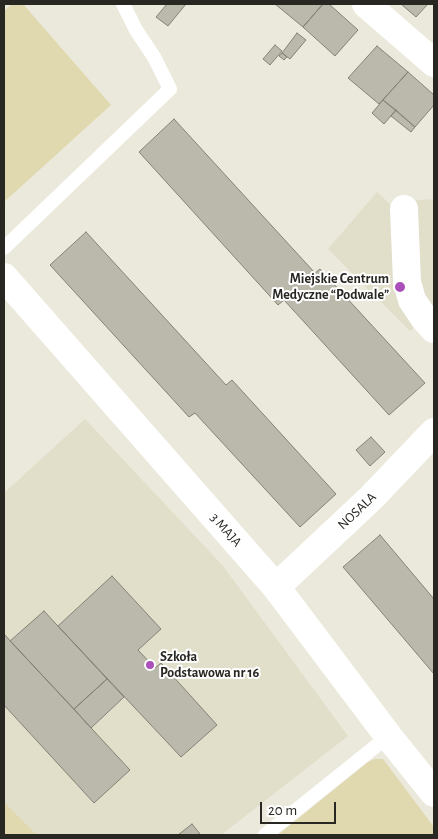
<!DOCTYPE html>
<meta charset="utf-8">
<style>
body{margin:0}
#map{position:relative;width:438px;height:839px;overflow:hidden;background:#ebe9db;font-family:"Alegreya Sans",sans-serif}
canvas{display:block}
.frame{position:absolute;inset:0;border:5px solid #282722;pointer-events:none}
.scale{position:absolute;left:260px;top:802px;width:76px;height:22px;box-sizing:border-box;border:2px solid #282722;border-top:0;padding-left:6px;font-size:15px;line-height:18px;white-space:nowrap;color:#282722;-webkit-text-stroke:4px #fff;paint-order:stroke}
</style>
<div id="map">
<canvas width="438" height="839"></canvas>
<div class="frame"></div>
<div class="scale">20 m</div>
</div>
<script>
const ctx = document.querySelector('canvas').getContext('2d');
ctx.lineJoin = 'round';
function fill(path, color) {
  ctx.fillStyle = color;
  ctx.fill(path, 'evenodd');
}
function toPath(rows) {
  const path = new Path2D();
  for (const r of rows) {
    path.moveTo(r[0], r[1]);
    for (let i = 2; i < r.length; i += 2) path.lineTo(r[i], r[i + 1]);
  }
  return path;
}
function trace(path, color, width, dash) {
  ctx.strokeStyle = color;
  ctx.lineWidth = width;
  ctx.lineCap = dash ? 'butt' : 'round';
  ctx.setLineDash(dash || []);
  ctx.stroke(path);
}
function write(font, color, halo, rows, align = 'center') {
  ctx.font = font + ' "Alegreya Sans",sans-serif';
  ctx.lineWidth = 4;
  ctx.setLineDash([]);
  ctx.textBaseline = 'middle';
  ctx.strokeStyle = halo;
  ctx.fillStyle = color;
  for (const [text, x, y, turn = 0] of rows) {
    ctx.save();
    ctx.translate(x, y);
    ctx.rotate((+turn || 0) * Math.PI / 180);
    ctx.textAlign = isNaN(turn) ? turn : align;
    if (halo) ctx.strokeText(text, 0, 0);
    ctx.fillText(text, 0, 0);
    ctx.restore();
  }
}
fill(toPath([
 [377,192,393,207,407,201,434,199,434,340,418,325,410,331,328,249],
 [85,419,223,566,348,736,221,835,4,835,4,493]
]), '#e1deca');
fill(toPath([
 [12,4,23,4,111,105,4,202,4,11],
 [375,759,383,759,434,827,434,835,278,835,368,762],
 [4,802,37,835,4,835]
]), '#e0d9af');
const building = toPath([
 [167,4,186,4,168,26,156,17,167,4],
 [275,4,323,4,303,27,275,4],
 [323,4,329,4,358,30,335,56,303,27,323,4],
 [401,4,428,4,416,17,401,4],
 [297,33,306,40,290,59,282,53,297,33],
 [275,45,282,51,270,65,263,59,275,45],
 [377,46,408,72,379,104,348,78,377,46],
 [282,53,287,57,284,60,279,56,282,53],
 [408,72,434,95,434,105,415,127,383,100,408,72],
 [383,100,396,110,384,124,372,113,383,100],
 [396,110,415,127,411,132,391,116,396,110],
 [174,119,315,273,320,269,425,383,389,415,284,300,278,305,139,152,174,119],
 [86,232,226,385,232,380,336,494,300,527,195,413,189,417,50,265,86,232],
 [371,437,385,452,370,466,356,450,371,437],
 [380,535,434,599,434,674,343,567,380,535],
 [112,576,161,629,138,650,155,668,161,663,217,725,181,757,58,626,112,576],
 [44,611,107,679,74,709,10,641,44,611],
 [4,634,130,770,94,803,4,705,4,634],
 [107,679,124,697,91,728,74,709,107,679],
 [192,824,200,834,198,835,178,835,192,824]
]);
fill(building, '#bbb9ac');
trace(building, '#848276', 1);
trace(toPath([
 [4,248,170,89,154,57,136,30,123,4],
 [265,835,376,746,389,737]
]), '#fff', 14);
trace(toPath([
 [404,209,407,282,412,300,424,318,434,329],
 [4,277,276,587,389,737,434,793],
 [276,587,371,498,434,432]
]), '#fff', 28);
trace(toPath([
 [366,4,434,63]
]), '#fff', 28);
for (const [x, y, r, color] of [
 [400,287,6,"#ab50bb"],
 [150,665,5,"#ab50bb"]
]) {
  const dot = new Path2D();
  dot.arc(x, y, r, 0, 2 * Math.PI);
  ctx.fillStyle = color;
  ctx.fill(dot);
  trace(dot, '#fff', 2);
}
write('bold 14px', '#282722', '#fff', [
 ["Miejskie Centrum",389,279],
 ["Medyczne “Podwale”",389,295],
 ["Szkoła",160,657,"left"],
 ["Podstawowa nr 16",160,673,"left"]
], 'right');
write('14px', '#282722', '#fff', [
 ["NOSALA",357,511,-44],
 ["3 MAJA",226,530,49]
]);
</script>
